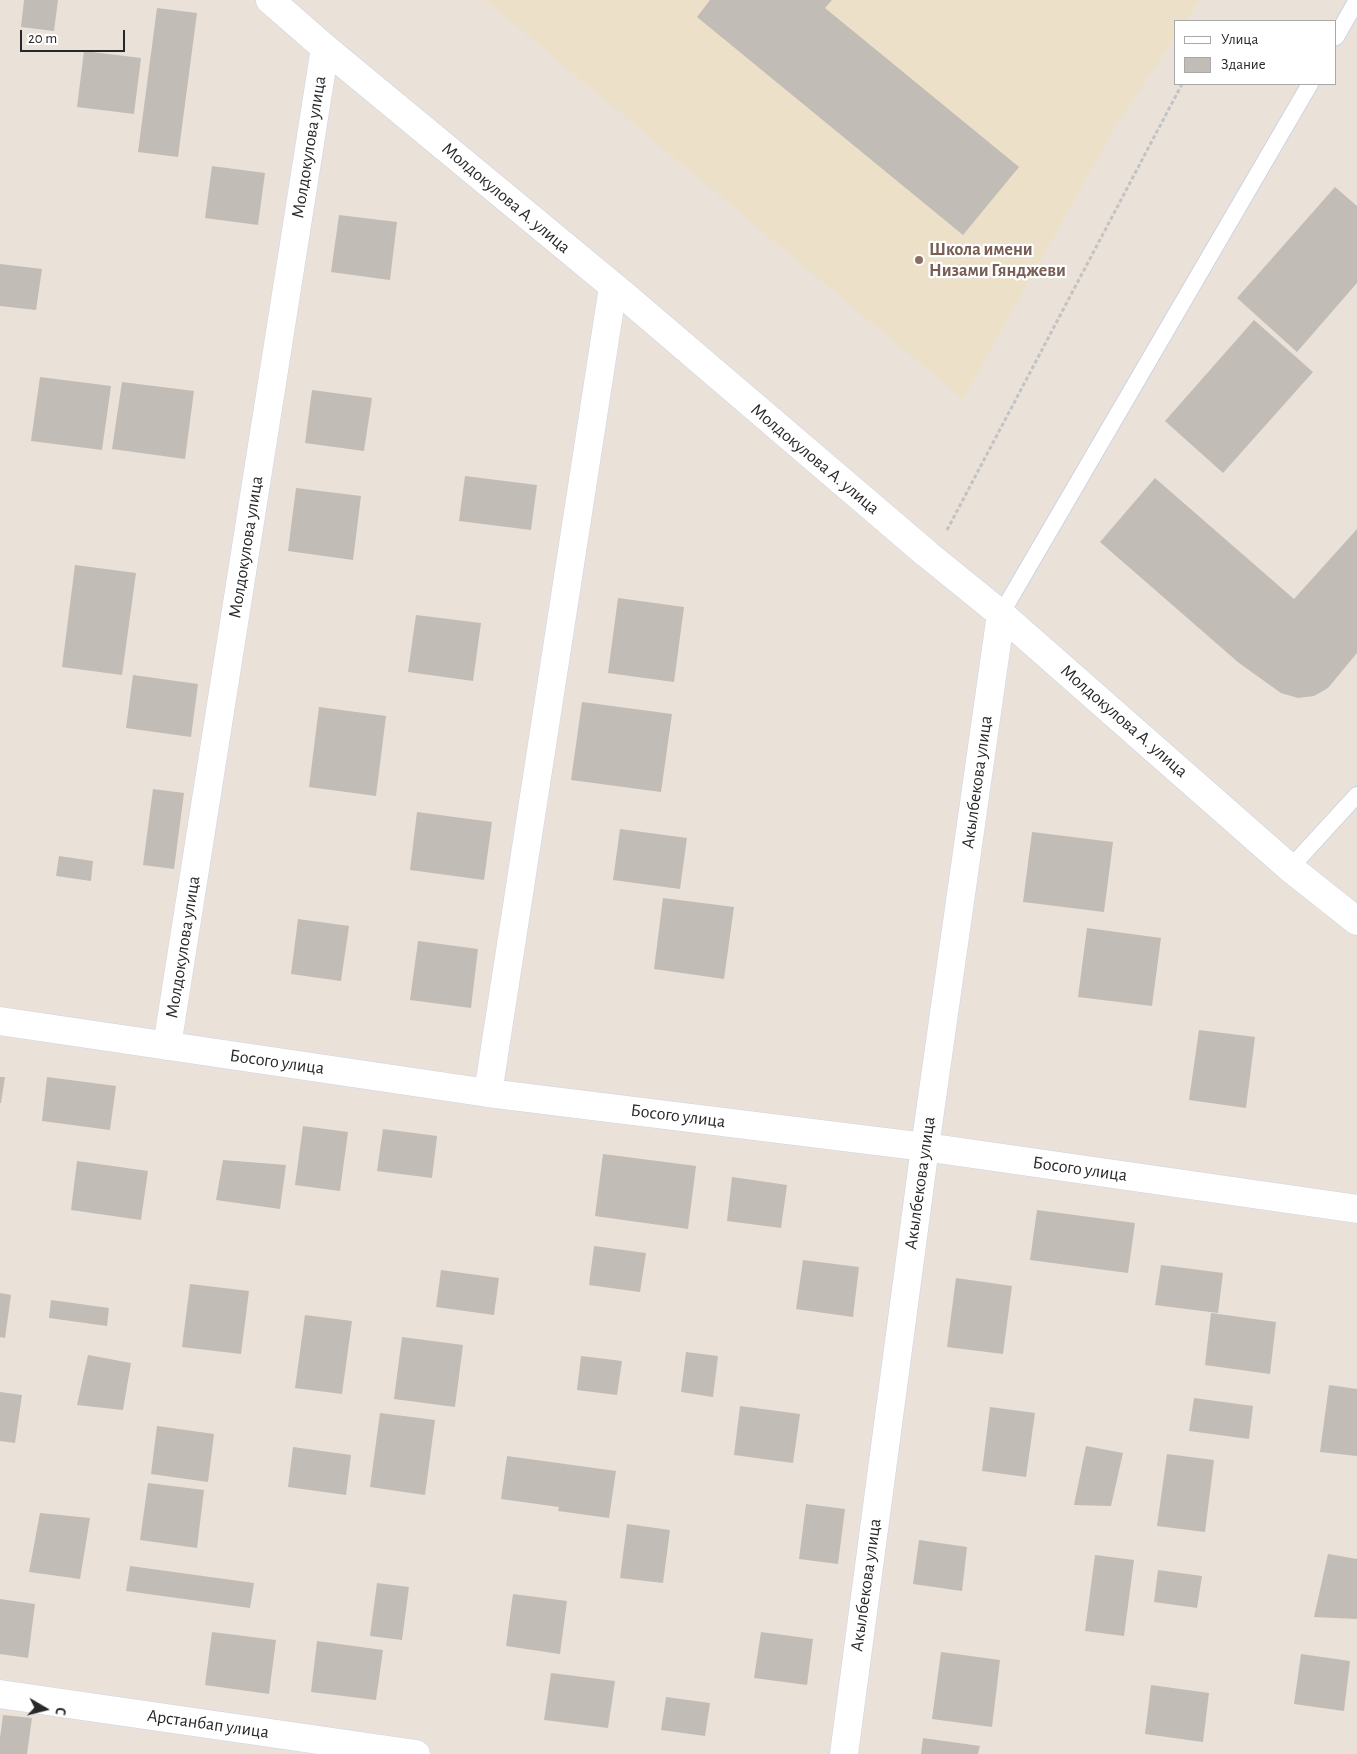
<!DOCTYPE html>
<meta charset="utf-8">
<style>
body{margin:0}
#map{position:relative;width:1357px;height:1754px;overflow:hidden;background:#eae2d9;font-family:"Alegreya Sans",sans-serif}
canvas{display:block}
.legend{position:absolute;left:1174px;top:20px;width:162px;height:65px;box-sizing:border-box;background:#fff;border:1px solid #a9a9a9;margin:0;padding:6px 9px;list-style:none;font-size:15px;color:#282828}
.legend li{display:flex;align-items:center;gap:10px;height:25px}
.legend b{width:25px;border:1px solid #a9a9a9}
.north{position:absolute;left:20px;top:1684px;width:50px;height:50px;-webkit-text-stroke:4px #fff;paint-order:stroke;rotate:98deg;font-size:14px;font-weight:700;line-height:20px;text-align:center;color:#282828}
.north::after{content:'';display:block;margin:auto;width:18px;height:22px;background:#282828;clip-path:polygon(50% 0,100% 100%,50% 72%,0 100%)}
.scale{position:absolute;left:20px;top:30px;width:105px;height:22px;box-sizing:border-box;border:2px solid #282828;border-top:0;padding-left:6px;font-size:15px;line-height:18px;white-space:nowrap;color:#282828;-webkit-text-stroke:4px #fff;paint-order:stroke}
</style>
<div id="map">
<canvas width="1357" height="1754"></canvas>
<ul class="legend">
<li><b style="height:6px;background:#fff"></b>Улица</li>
<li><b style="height:14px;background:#c2bcb6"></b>Здание</li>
</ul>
<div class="north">С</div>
<div class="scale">20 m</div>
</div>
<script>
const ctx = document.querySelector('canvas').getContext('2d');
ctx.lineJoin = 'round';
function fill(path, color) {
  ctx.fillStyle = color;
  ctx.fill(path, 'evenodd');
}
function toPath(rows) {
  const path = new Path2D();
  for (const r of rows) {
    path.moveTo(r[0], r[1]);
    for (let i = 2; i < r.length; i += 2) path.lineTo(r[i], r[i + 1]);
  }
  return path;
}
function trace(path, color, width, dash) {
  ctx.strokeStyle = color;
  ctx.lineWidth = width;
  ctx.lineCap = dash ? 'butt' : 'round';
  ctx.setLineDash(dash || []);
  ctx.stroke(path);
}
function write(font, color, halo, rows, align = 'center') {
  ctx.font = font + ' "Alegreya Sans",sans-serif';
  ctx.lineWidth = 4.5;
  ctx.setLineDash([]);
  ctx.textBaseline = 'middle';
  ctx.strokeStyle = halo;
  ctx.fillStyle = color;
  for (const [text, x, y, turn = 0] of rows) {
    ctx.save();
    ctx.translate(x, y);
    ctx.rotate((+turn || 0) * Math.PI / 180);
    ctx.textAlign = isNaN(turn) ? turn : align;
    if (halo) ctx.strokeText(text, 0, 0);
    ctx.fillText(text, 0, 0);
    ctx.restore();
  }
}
fill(toPath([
 [485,0,1200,0,1186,21,1176,21,1176,36,1118,122,963,399]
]), '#ece0c8');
fill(toPath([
 [24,0,58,0,54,31,21,27],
 [710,0,832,0,825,8,1019,167,963,235,697,17],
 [157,8,197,13,178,157,138,152],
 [84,51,141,58,134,114,77,107],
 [212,166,265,173,258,225,205,218],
 [1335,187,1357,206,1357,283,1297,352,1237,298],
 [339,215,397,222,390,280,331,272],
 [0,264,42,269,36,310,0,306],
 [1254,320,1313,372,1223,473,1165,421],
 [40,377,111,386,102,450,31,441],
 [122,382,194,391,185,459,112,449],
 [312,390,372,398,364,451,305,443],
 [465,476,537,485,531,530,459,521],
 [1155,478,1294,599,1357,529,1357,653,1328,688,1314,696,1298,698,1281,693,1239,663,1100,542],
 [296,488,361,496,353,560,288,551],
 [75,565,136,573,122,675,62,667],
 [618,598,684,607,674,682,608,673],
 [416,615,481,623,473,681,408,672],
 [133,675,198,684,191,737,126,728],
 [582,702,672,714,661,792,571,780],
 [319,707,386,716,376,796,309,787],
 [153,789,184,793,174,869,143,865],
 [417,812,492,822,484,880,410,870],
 [620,829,687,838,680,889,613,880],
 [1032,832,1113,842,1104,912,1023,902],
 [59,856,93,861,91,881,56,876],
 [663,898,734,907,724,979,654,969],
 [298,919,349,926,341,981,291,974],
 [1087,928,1161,938,1152,1006,1078,997],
 [418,941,478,949,471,1008,410,1000],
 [1199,1030,1255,1037,1246,1108,1189,1100],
 [0,1077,5,1077,1,1103,0,1103],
 [47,1077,116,1086,110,1130,42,1121],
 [303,1126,348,1132,340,1191,295,1185],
 [383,1129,437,1136,432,1178,377,1171],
 [603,1154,696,1166,688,1229,595,1216],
 [223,1160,286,1165,280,1209,216,1200],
 [77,1161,148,1171,141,1220,71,1210],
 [732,1177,787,1185,781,1228,727,1221],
 [1037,1210,1135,1223,1128,1273,1030,1260],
 [594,1246,646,1253,640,1292,589,1285],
 [803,1260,859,1267,853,1317,796,1309],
 [1161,1265,1223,1273,1218,1313,1155,1305],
 [441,1270,499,1278,494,1315,436,1307],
 [956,1278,1012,1286,1003,1354,947,1347],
 [190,1284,249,1291,241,1354,182,1347],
 [0,1293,11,1295,5,1338,0,1337],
 [51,1300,109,1308,107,1326,49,1318],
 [1211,1313,1276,1322,1270,1374,1205,1365],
 [305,1315,352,1321,342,1394,295,1388],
 [402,1337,463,1345,455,1407,394,1399],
 [686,1352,718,1356,713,1397,681,1392],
 [88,1355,131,1363,123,1410,77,1405],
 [581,1356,622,1361,617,1395,577,1390],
 [1329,1385,1357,1389,1357,1456,1320,1452],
 [0,1392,22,1395,15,1443,0,1441],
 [1194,1398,1253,1406,1249,1439,1189,1431],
 [740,1406,800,1414,793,1463,734,1455],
 [990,1407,1035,1413,1026,1477,982,1471],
 [380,1413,435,1420,425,1495,370,1487],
 [157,1426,214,1434,208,1482,151,1474],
 [1086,1446,1123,1453,1111,1506,1074,1505],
 [293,1447,351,1455,346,1495,288,1487],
 [1167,1454,1214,1460,1205,1532,1157,1526],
 [507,1456,616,1471,609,1518,558,1511,559,1507,501,1499],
 [148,1483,204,1490,197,1548,140,1540],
 [806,1504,845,1509,838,1564,799,1559],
 [40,1513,90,1518,80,1579,29,1572],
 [627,1524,670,1530,663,1583,620,1578],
 [919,1540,967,1547,962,1591,913,1584],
 [1328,1554,1357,1559,1357,1619,1314,1617],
 [1095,1555,1134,1560,1124,1636,1085,1631],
 [130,1566,254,1583,250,1608,126,1591],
 [1158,1570,1202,1576,1197,1608,1154,1602],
 [377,1583,409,1587,402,1640,370,1636],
 [513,1594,567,1601,560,1654,506,1646],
 [0,1599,35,1604,28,1658,0,1654],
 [212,1632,276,1640,269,1694,205,1685],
 [761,1632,813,1639,807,1685,754,1678],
 [317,1641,383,1650,376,1700,311,1692],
 [941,1652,1000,1660,992,1727,932,1719],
 [1301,1654,1350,1661,1344,1711,1294,1704],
 [551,1673,615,1681,608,1728,544,1720],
 [1151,1685,1209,1693,1203,1742,1145,1734],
 [666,1697,710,1703,705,1736,661,1730],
 [3,1715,32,1718,27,1754,0,1754,0,1738],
 [923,1738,980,1746,978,1754,921,1754]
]), '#c2bcb6');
const lane = toPath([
 [1336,37,1357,0],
 [1001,614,1310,84],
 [1290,868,1357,795]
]);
const street = toPath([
 [0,1021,488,1093,925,1147,1357,1209],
 [167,1046,325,48],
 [488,1093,613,287],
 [0,1694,416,1754],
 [844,1754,925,1147,1001,614]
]);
const secondary = toPath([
 [270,0,325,48,625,296,927,554,1001,614,1290,868,1357,921]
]);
trace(lane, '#cfd2e1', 18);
trace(street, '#cfd2e1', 29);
trace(secondary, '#cfd2e1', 29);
trace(toPath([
 [947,530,1182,84]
]), '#c3c3c3', 3, [4, 2.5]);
trace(lane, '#fff', 16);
trace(street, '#fff', 28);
trace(secondary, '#fff', 28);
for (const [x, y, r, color] of [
 [919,260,5,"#8d6e63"]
]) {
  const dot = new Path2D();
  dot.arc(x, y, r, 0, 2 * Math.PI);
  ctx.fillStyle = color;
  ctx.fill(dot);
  trace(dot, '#fff', 2);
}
write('18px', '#282828', '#fff', [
 ["Молдокулова улица",309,147,-81],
 ["Молдокулова А. улица",506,198,40],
 ["Молдокулова А. улица",815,459,40],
 ["Молдокулова улица",246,547,-81],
 ["Молдокулова А. улица",1124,721,41],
 ["Акылбекова улица",977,782,-82],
 ["Молдокулова улица",183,947,-81],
 ["Босого улица",277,1062,8],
 ["Босого улица",678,1116,7],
 ["Босого улица",1080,1169,8],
 ["Акылбекова улица",920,1183,-82],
 ["Акылбекова улица",866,1585,-82],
 ["Арстанбап улица",208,1724,8]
]);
write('bold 18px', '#785e54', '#fff', [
 ["Школа имени",929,250],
 ["Низами Гянджеви",929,271]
], 'left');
</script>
